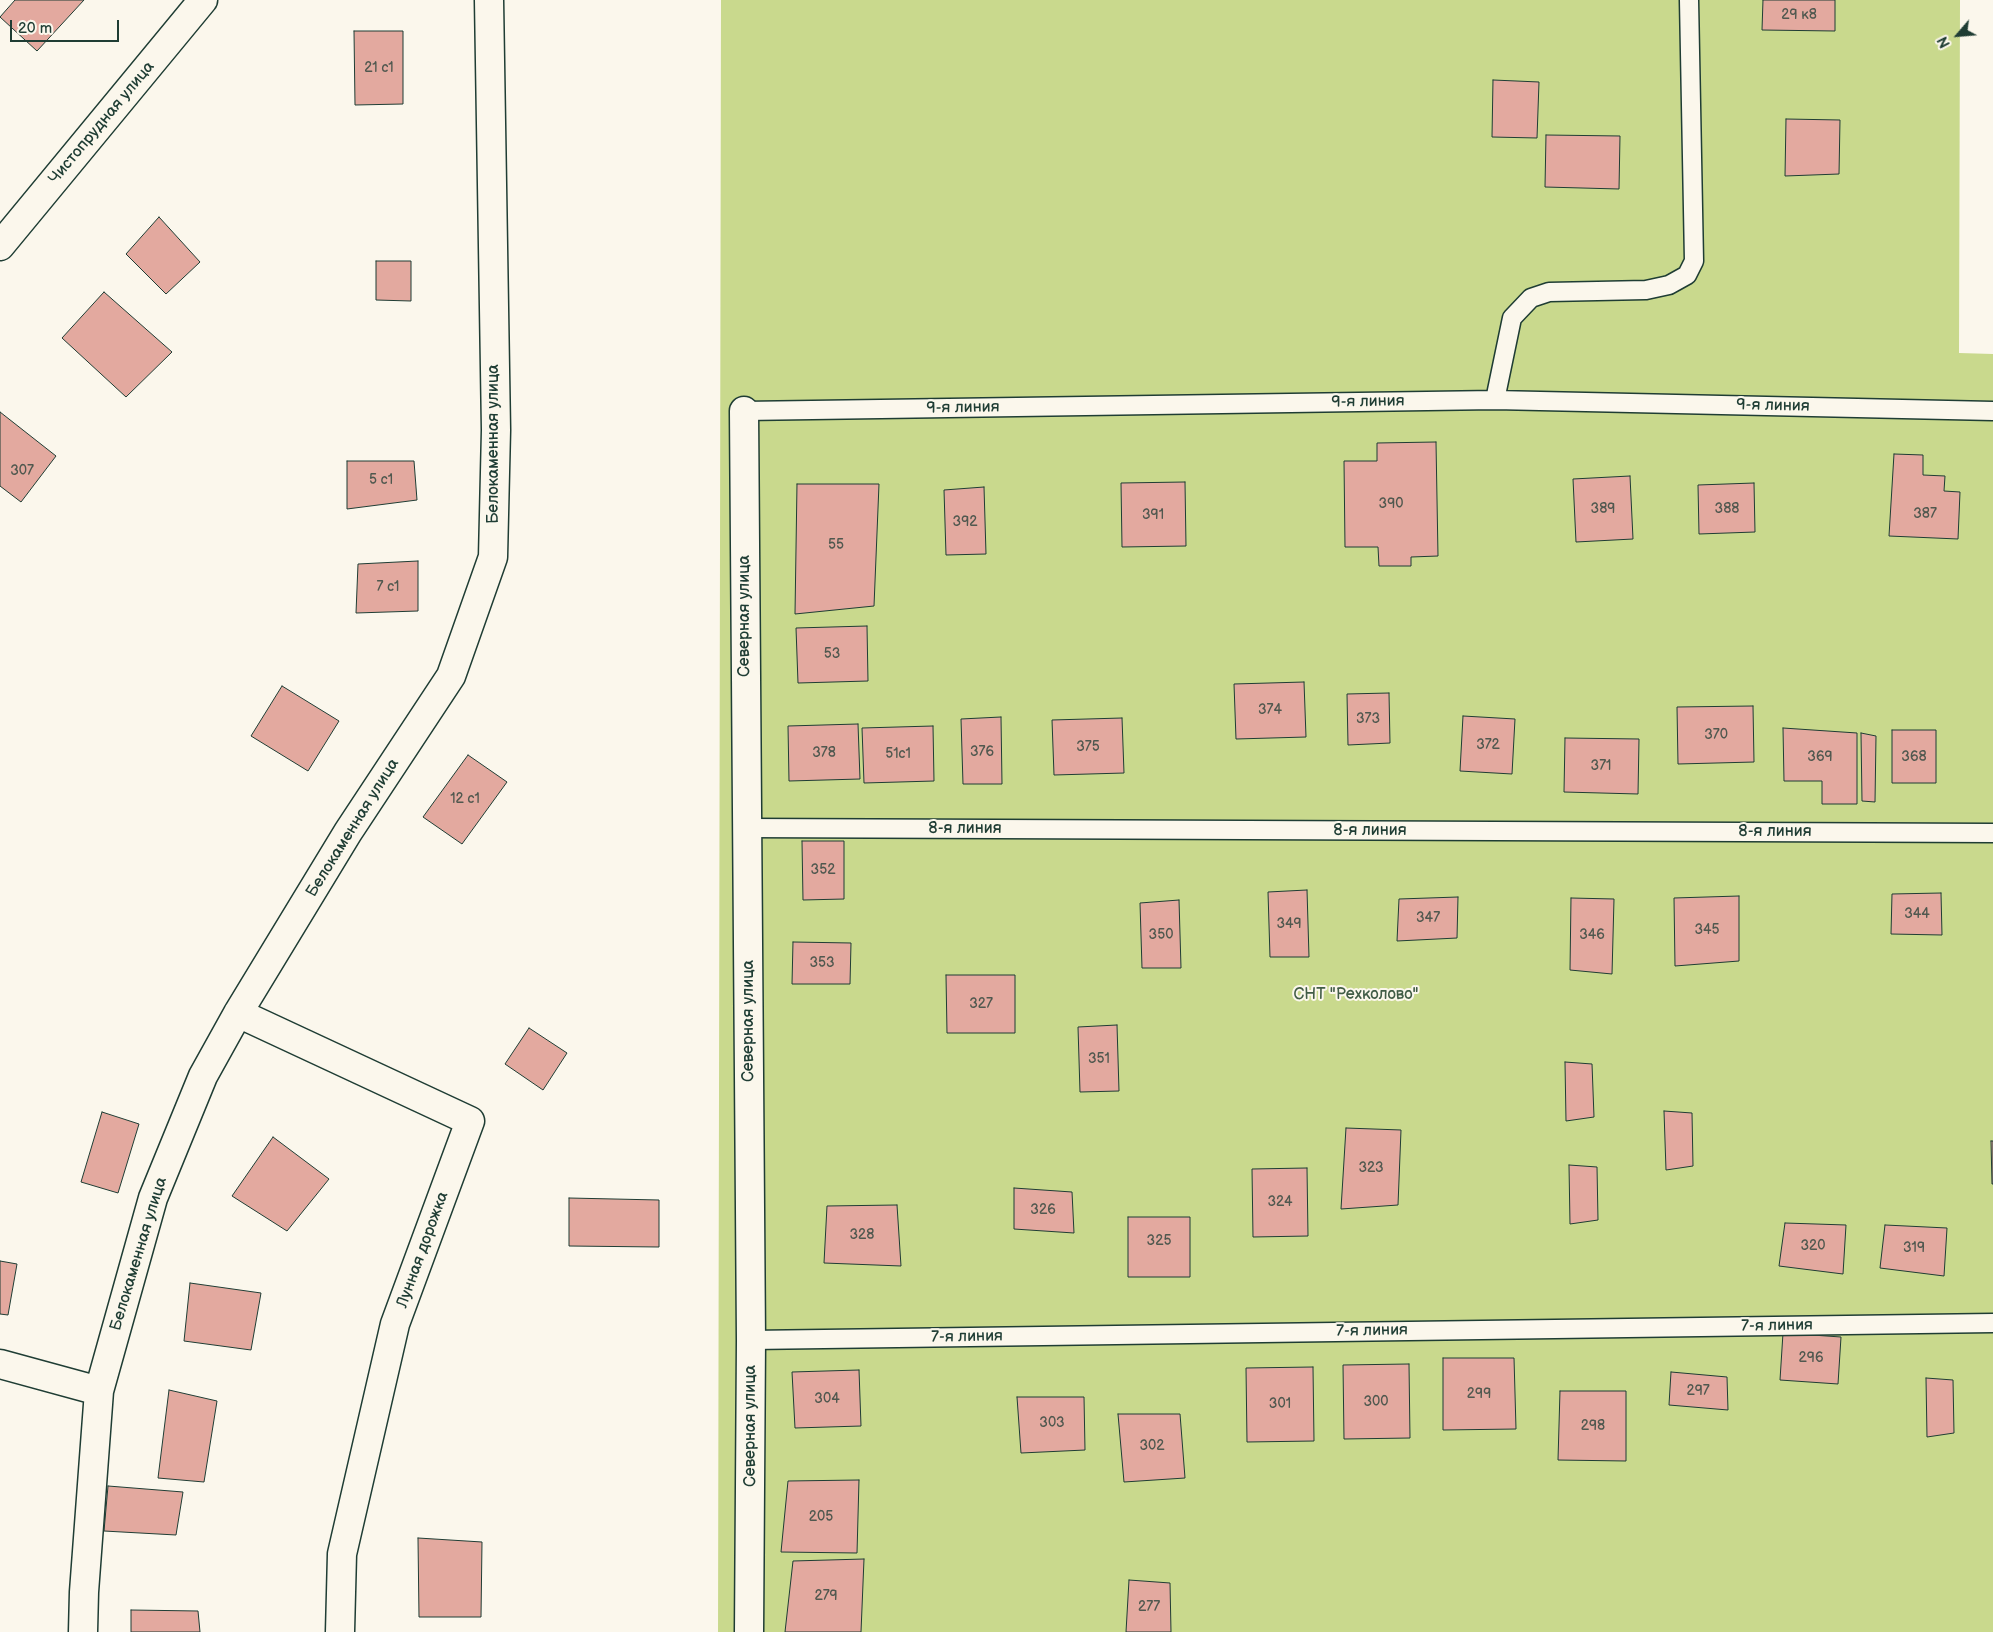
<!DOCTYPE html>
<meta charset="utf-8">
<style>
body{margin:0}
#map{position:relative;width:1993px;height:1632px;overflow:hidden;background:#fbf7ec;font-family:"Balsamiq Sans",sans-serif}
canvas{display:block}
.north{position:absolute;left:1933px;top:10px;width:50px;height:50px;-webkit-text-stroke:4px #fbf7ec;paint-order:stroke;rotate:243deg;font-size:14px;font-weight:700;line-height:20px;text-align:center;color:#1f3d34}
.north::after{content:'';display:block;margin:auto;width:18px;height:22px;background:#1f3d34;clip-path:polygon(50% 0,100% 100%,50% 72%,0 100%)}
.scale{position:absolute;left:10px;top:20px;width:109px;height:22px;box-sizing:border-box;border:2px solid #1f3d34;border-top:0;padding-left:6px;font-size:15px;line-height:18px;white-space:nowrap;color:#1f3d34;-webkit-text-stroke:4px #fbf7ec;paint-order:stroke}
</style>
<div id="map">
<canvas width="1993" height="1632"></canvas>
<div class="north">N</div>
<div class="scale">20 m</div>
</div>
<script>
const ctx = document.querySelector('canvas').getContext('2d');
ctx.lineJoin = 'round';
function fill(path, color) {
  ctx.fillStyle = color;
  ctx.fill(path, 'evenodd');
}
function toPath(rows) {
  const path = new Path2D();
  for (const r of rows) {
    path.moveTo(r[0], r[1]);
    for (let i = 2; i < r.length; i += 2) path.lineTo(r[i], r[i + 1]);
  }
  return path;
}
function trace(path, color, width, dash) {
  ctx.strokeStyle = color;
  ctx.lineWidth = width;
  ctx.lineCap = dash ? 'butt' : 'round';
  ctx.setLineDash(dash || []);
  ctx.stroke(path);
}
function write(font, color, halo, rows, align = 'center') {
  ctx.font = font + ' "Balsamiq Sans",sans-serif';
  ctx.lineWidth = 4;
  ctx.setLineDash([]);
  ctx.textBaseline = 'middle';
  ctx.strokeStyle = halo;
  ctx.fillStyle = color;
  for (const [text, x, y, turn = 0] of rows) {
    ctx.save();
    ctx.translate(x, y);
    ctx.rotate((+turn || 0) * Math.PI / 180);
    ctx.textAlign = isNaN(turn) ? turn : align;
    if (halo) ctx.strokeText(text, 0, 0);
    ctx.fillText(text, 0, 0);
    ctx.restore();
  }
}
fill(toPath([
 [721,0,1960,0,1959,353,1993,354,1993,1632,718,1632]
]), '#c9d98d');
const building = toPath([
 [15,0,84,0,37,51,0,17,15,0],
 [1763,0,1835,0,1835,31,1762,30,1763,0],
 [354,31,403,31,403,104,355,105,354,31],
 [1493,80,1539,82,1537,138,1492,137,1493,80],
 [1786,119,1840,120,1839,174,1785,176,1786,119],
 [1546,135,1620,136,1619,189,1545,187,1546,135],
 [159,217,200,262,166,294,126,254,159,217],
 [376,261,411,261,411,301,376,300,376,261],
 [104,292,172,352,126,397,62,338,104,292],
 [0,412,56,456,21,502,0,486,0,412],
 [1436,442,1438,556,1411,557,1411,566,1379,566,1378,547,1345,547,1344,461,1377,461,1377,443,1436,442],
 [1894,454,1923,455,1923,475,1945,476,1944,491,1960,492,1958,539,1889,536,1894,454],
 [347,461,414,461,417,500,347,509,347,461],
 [1630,476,1633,539,1576,542,1573,479,1630,476],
 [1185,482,1186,546,1122,547,1121,483,1185,482],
 [1754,483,1755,532,1699,534,1698,485,1754,483],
 [797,484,879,484,874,606,795,614,797,484],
 [984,487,986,554,946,555,944,490,984,487],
 [418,561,418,611,356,613,358,564,418,561],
 [867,626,868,681,798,683,796,628,867,626],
 [1304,682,1306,737,1236,739,1234,684,1304,682],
 [282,686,339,721,308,771,251,736,282,686],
 [1389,693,1390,743,1348,745,1347,694,1389,693],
 [1753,706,1754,762,1678,764,1677,707,1753,706],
 [1463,716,1515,719,1512,774,1460,771,1463,716],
 [1001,717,1002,784,963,784,961,719,1001,717],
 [1122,718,1124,773,1054,775,1052,720,1122,718],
 [858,724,860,779,789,781,788,726,858,724],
 [933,726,934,781,864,783,862,728,933,726],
 [1783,728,1857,733,1857,804,1822,804,1822,781,1784,781,1783,728],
 [1892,730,1936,730,1936,783,1892,783,1892,730],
 [1861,733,1876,736,1875,802,1862,801,1861,733],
 [1565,738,1639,739,1638,794,1564,792,1565,738],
 [468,755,507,782,462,844,423,817,468,755],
 [802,841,844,841,844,899,803,900,802,841],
 [1307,890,1309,957,1270,957,1268,892,1307,890],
 [1941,893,1942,935,1891,934,1892,894,1941,893],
 [1739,896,1739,961,1675,966,1674,898,1739,896],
 [1458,897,1457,938,1397,941,1399,899,1458,897],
 [1571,898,1614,899,1612,974,1570,970,1571,898],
 [1179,900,1181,968,1142,968,1140,903,1179,900],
 [793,942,851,943,850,984,792,984,793,942],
 [946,975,1015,975,1015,1033,947,1033,946,975],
 [1117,1025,1119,1091,1080,1092,1078,1027,1117,1025],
 [529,1028,567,1053,543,1090,505,1064,529,1028],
 [1565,1062,1592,1064,1594,1117,1566,1121,1565,1062],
 [1664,1111,1692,1113,1693,1166,1666,1170,1664,1111],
 [102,1112,139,1124,118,1193,81,1182,102,1112],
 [1346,1128,1401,1130,1398,1205,1341,1209,1346,1128],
 [273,1137,329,1179,287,1231,232,1196,273,1137],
 [1991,1141,1993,1141,1993,1184,1992,1184,1991,1141],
 [1569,1165,1597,1167,1598,1220,1570,1224,1569,1165],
 [1307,1168,1308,1236,1253,1237,1252,1169,1307,1168],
 [1014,1188,1072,1192,1074,1233,1014,1229,1014,1188],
 [569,1198,659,1200,659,1247,569,1246,569,1198],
 [897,1205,901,1266,824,1263,827,1206,897,1205],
 [1128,1217,1190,1217,1190,1277,1128,1277,1128,1217],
 [1785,1223,1846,1225,1843,1274,1779,1266,1785,1223],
 [1885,1225,1947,1228,1944,1276,1880,1268,1885,1225],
 [0,1261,17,1264,8,1315,0,1314,0,1261],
 [190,1283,261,1293,251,1350,184,1341,190,1283],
 [1783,1333,1841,1337,1838,1384,1780,1380,1783,1333],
 [1443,1358,1514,1358,1516,1429,1443,1430,1443,1358],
 [1409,1364,1410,1438,1344,1439,1343,1365,1409,1364],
 [1313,1367,1314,1441,1247,1442,1246,1368,1313,1367],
 [859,1370,861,1426,795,1428,792,1372,859,1370],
 [1671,1372,1727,1377,1728,1410,1669,1405,1671,1372],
 [1926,1378,1953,1380,1954,1433,1927,1437,1926,1378],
 [169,1390,217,1401,204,1482,158,1478,169,1390],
 [1560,1391,1626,1391,1626,1461,1558,1460,1560,1391],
 [1017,1397,1084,1397,1085,1450,1021,1453,1017,1397],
 [1118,1414,1180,1414,1185,1478,1124,1482,1118,1414],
 [859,1480,857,1553,781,1552,788,1481,859,1480],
 [108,1486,183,1492,176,1535,104,1531,108,1486],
 [418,1538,482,1542,481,1617,419,1617,418,1538],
 [864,1559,861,1632,785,1632,793,1561,864,1559],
 [1129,1580,1170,1583,1171,1632,1126,1632,1129,1580],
 [131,1610,198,1611,200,1632,131,1632,131,1610]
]);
fill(building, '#e3a99f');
trace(building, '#1f3d34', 1);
const service = toPath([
 [1495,400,1512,318,1531,298,1549,292,1646,290,1669,285,1687,275,1694,261,1689,0],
 [744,411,1495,400,1993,411],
 [747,828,1993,833],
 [751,1340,1993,1323]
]);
const minor = toPath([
 [0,246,203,0],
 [744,411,751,1340,749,1632],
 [238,1013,470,1121,395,1324,342,1554,340,1632],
 [0,1364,99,1391],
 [83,1632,84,1592,99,1391,153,1198,203,1076,238,1013,348,832,451,676,493,557,496,430,489,0]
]);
trace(service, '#1f3d34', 21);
trace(minor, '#1f3d34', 31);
trace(service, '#fbf7ec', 18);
trace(minor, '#fbf7ec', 28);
write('14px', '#50584f', null, [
 ["29 к8",1799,15],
 ["21 с1",379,68],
 ["307",22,471],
 ["5 с1",381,480],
 ["390",1391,504],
 ["389",1603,509],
 ["388",1727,509],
 ["387",1925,514],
 ["391",1153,515],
 ["392",965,522],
 ["55",836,545],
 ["7 с1",388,587],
 ["53",832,654],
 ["374",1270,710],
 ["373",1368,719],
 ["370",1716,735],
 ["372",1488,745],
 ["375",1088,747],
 ["376",982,752],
 ["378",824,753],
 ["51с1",898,754],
 ["369",1820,757],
 ["368",1914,757],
 ["371",1601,766],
 ["12 с1",465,799],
 ["352",823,870],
 ["344",1917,914],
 ["347",1428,918],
 ["349",1289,924],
 ["345",1707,930],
 ["350",1161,935],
 ["346",1592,935],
 ["353",822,963],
 ["327",981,1004],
 ["351",1099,1059],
 ["323",1371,1168],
 ["324",1280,1202],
 ["326",1043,1210],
 ["328",862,1235],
 ["325",1159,1241],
 ["320",1813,1246],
 ["319",1914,1248],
 ["296",1811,1358],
 ["297",1698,1391],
 ["299",1479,1394],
 ["304",827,1399],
 ["300",1376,1402],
 ["301",1280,1404],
 ["303",1052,1423],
 ["298",1593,1426],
 ["302",1152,1446],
 ["205",821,1517],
 ["279",826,1596],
 ["277",1149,1607]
]);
write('16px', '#1f3d34', '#fbf7ec', [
 ["Чистопрудная улица",102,123,-50],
 ["9-я линия",1368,402,-1],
 ["9-я линия",1773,406,1],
 ["9-я линия",963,408,-1],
 ["Белокаменная улица",494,444,-90],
 ["Северная улица",745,616,-90],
 ["Белокаменная улица",353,828,-58],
 ["8-я линия",965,829],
 ["8-я линия",1370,831],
 ["8-я линия",1775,832],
 ["Северная улица",749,1021,-90],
 ["Лунная дорожка",423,1250,-70],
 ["Белокаменная улица",139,1254,-73],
 ["7-я линия",1777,1326,-1],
 ["7-я линия",1372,1331,-1],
 ["7-я линия",967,1337,-1],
 ["Северная улица",751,1426,-90]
]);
write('16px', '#415c46', '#fbf7ec', [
 ["СНТ \"Рехколово\"",1356,995]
]);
</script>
